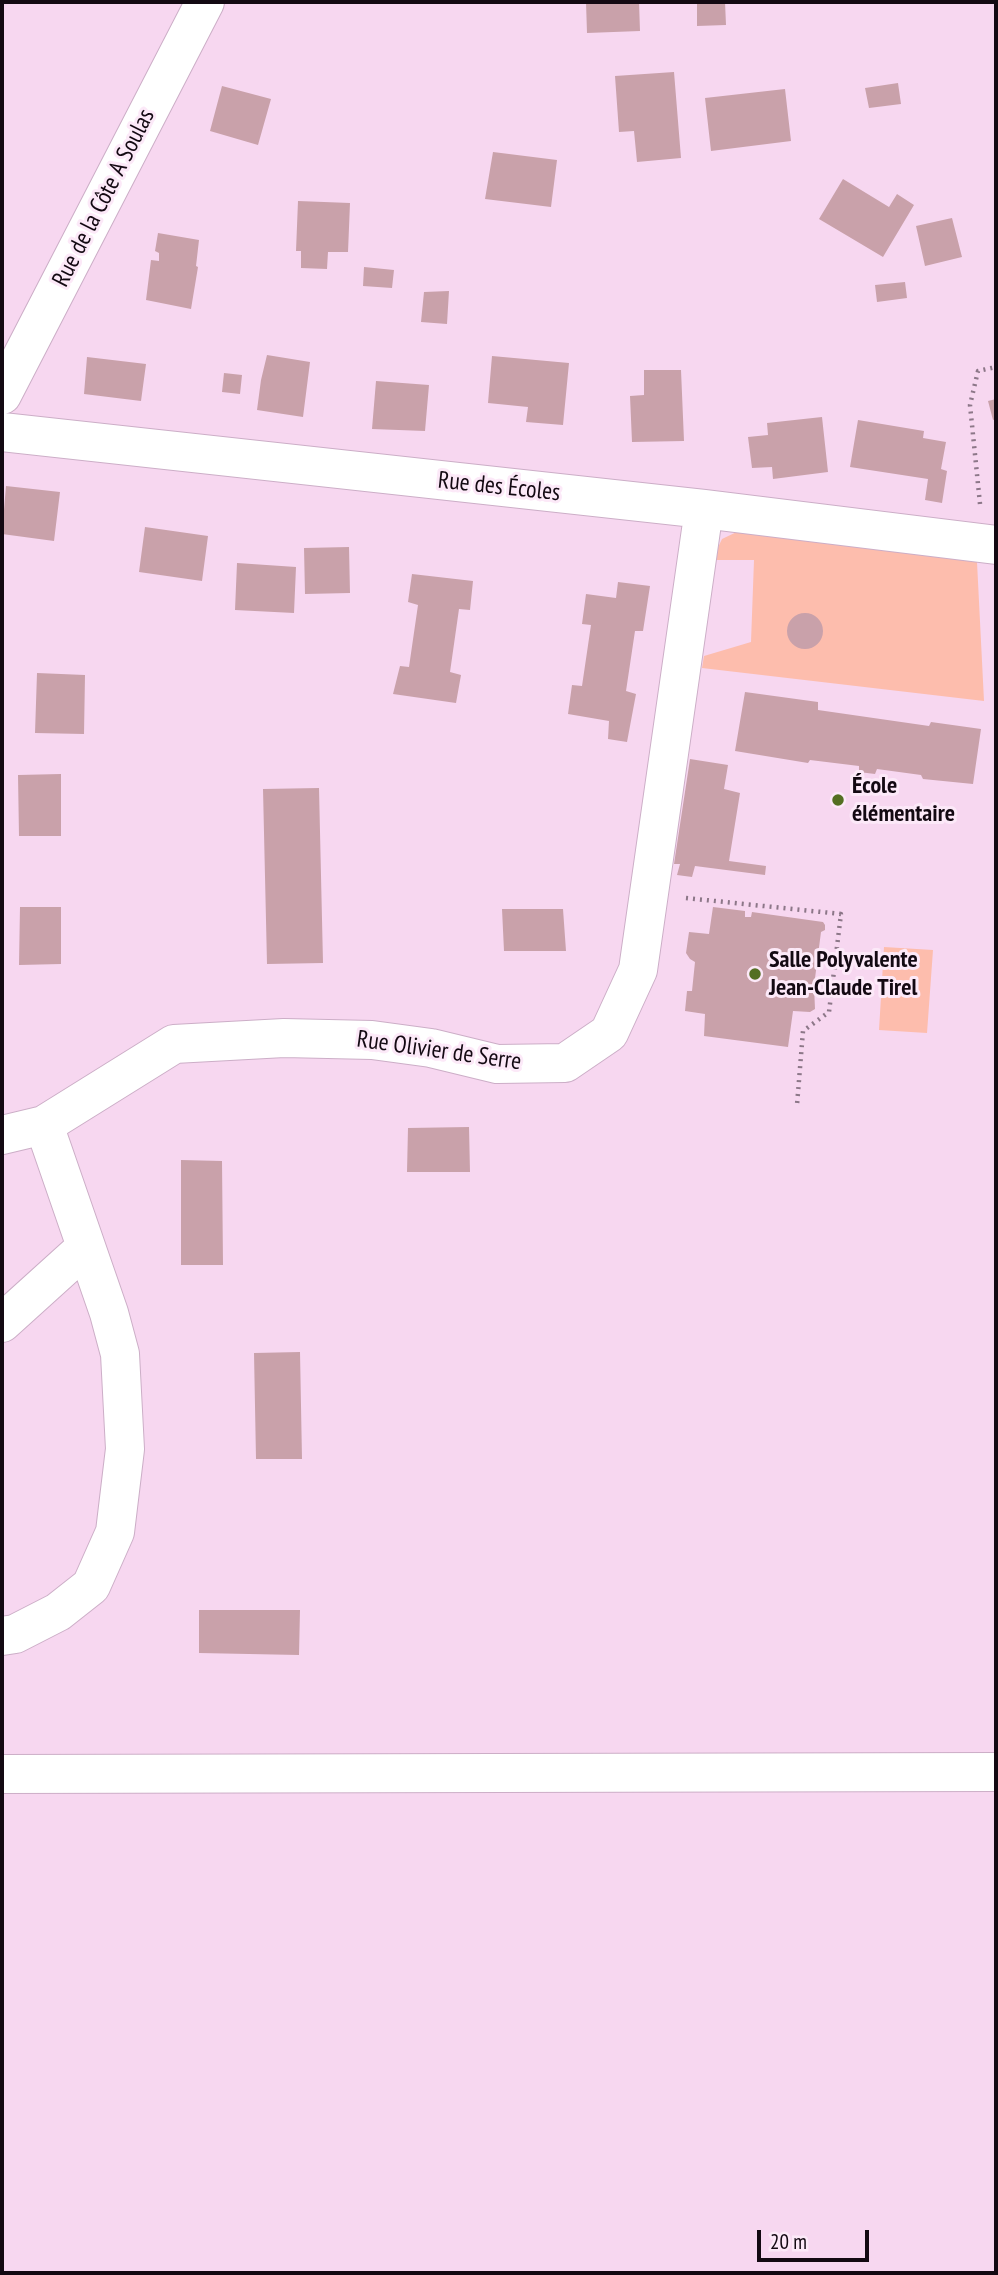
<!DOCTYPE html>
<meta charset="utf-8">
<style>
body{margin:0}
#map{position:relative;width:998px;height:2275px;overflow:hidden;background:#f7d7f0;font-family:"PT Sans Narrow",sans-serif}
canvas{display:block}
.frame{position:absolute;inset:0;border:4px solid #130912;pointer-events:none}
.scale{position:absolute;left:757px;top:2230px;width:112px;height:32px;box-sizing:border-box;border:4px solid #130912;border-top:0;padding-left:9px;font-size:21px;line-height:24px;white-space:nowrap;color:#130912;-webkit-text-stroke:5px #fce9f8;paint-order:stroke}
</style>
<div id="map">
<canvas width="998" height="2275"></canvas>
<div class="frame"></div>
<div class="scale">20 m</div>
</div>
<script>
const ctx = document.querySelector('canvas').getContext('2d');
ctx.lineJoin = 'round';
function fill(path, color) {
  ctx.fillStyle = color;
  ctx.fill(path, 'evenodd');
}
function toPath(rows) {
  const path = new Path2D();
  for (const r of rows) {
    if (r.length === 3) {
      path.moveTo(r[0] + r[2], r[1]);
      path.arc(r[0], r[1], r[2], 0, 2 * Math.PI);
      continue;
    }
    path.moveTo(r[0], r[1]);
    for (let i = 2; i < r.length; i += 2) path.lineTo(r[i], r[i + 1]);
  }
  return path;
}
function trace(path, color, width, dash) {
  ctx.strokeStyle = color;
  ctx.lineWidth = width;
  ctx.lineCap = dash ? 'butt' : 'round';
  ctx.setLineDash(dash || []);
  ctx.stroke(path);
}
function write(font, color, halo, rows, align = 'center') {
  ctx.font = font + ' "PT Sans Narrow",sans-serif';
  ctx.lineWidth = 6;
  ctx.setLineDash([]);
  ctx.textBaseline = 'middle';
  ctx.strokeStyle = halo;
  ctx.fillStyle = color;
  for (const [text, x, y, turn = 0] of rows) {
    ctx.save();
    ctx.translate(x, y);
    ctx.rotate((+turn || 0) * Math.PI / 180);
    ctx.textAlign = isNaN(turn) ? turn : align;
    if (halo) ctx.strokeText(text, 0, 0);
    ctx.fillText(text, 0, 0);
    ctx.restore();
  }
}
fill(toPath([
 [745,528,977,562,984,701,702,668,704,656,751,642,754,560,712,560,722,539],
 [884,947,933,950,927,1033,879,1030]
]), '#fdbdad');
fill(toPath([
 [586,2,639,2,640,31,587,33],
 [697,2,725,2,726,25,697,26],
 [674,72,681,158,637,162,634,131,619,132,615,76],
 [898,83,901,104,869,108,865,88],
 [222,86,271,99,258,145,210,131],
 [785,89,791,141,711,151,705,98],
 [493,152,557,160,551,207,485,199],
 [843,179,889,207,897,194,914,205,883,257,819,219],
 [298,201,350,203,348,252,328,252,327,269,301,268,301,251,296,251],
 [952,218,962,257,925,266,916,226],
 [158,233,199,240,196,266,198,267,191,309,146,300,151,260,159,261,159,253,155,251],
 [364,267,394,270,392,288,363,286],
 [905,282,907,298,877,302,875,285],
 [449,291,447,324,421,322,424,292],
 [267,355,310,362,303,417,257,410,261,380],
 [492,356,569,363,563,425,526,422,528,407,488,403],
 [87,357,146,364,141,401,84,394],
 [644,370,681,370,684,441,632,442,630,396,644,395],
 [224,373,242,375,240,394,222,392],
 [376,381,429,385,425,431,372,429],
 [996,399,996,419,993,420,988,401],
 [822,417,828,472,773,479,772,467,752,468,748,437,768,435,767,423],
 [858,420,924,431,923,438,946,442,941,469,947,471,942,503,925,500,928,479,850,467],
 [6,486,60,492,54,541,2,534],
 [145,527,208,536,202,581,139,572],
 [349,547,350,593,305,594,304,548],
 [237,563,296,567,294,613,235,610],
 [412,574,473,581,470,610,459,609,450,672,461,675,456,703,393,694,400,666,409,667,418,605,408,602],
 [618,582,650,586,643,631,635,631,626,691,636,694,627,742,608,739,609,721,568,714,572,685,582,686,591,625,582,624,586,594,616,598],
 [805,631,18],
 [37,673,85,675,84,734,35,733],
 [745,692,818,702,818,710,929,726,931,722,981,729,973,784,923,779,921,775,877,769,875,774,859,772,859,766,810,760,808,763,735,751],
 [690,759,728,765,724,789,740,793,729,861,766,866,765,875,695,866,692,877,677,875,680,864,674,864],
 [61,774,61,836,19,836,18,775],
 [319,788,323,963,267,964,263,789],
 [20,907,61,907,61,964,19,965],
 [713,907,745,911,745,917,751,917,752,912,823,922,825,925,825,930,821,932,814,986,815,1009,810,1012,793,1011,788,1047,704,1036,705,1014,685,1011,687,991,692,991,695,962,690,959,686,953,689,932,709,934],
 [502,909,563,909,566,951,504,951],
 [469,1127,470,1172,407,1172,408,1128],
 [181,1160,222,1161,223,1265,181,1265],
 [300,1352,302,1459,256,1459,254,1353],
 [199,1610,300,1610,299,1655,199,1653]
]), '#c9a1aa');
const minor = toPath([
 [2,395,205,2],
 [2,432,704,509,996,545],
 [2,1135,44,1125,174,1044,284,1038,372,1040,431,1048,497,1064,565,1063,609,1033,638,970,704,509],
 [2,1323,86,1247],
 [2,1636,15,1634,58,1612,91,1586,115,1532,125,1449,120,1354,109,1313,44,1125]
]);
const major = toPath([
 [2,1774,996,1772]
]);
trace(minor, '#ccaec7', 40);
trace(major, '#ccaec7', 40);
trace(toPath([
 [980,504,970,405,978,371,996,367],
 [686,898,841,914,829,1012,803,1031,797,1105]
]), '#8c7788', 4.5, [2, 5]);
trace(minor, '#fff', 38);
trace(major, '#fff', 38);
for (const [x, y, r, color] of [
 [838,800,7,"#546f22"],
 [755,974,7,"#546f22"]
]) {
  const dot = new Path2D();
  dot.arc(x, y, r, 0, 2 * Math.PI);
  ctx.fillStyle = color;
  ctx.fill(dot);
  trace(dot, '#fce9f8', 2.5);
}
write('24px', '#130912', '#fce9f8', [
 ["Rue de la Côte A Soulas",104,198,-63],
 ["Rue des Écoles",499,487,6],
 ["Rue Olivier de Serre",439,1051,8]
]);
write('bold 24px', '#130912', '#fce9f8', [
 ["École",852,786],
 ["élémentaire",852,814],
 ["Salle Polyvalente",769,960],
 ["Jean-Claude Tirel",769,988]
], 'left');
</script>
